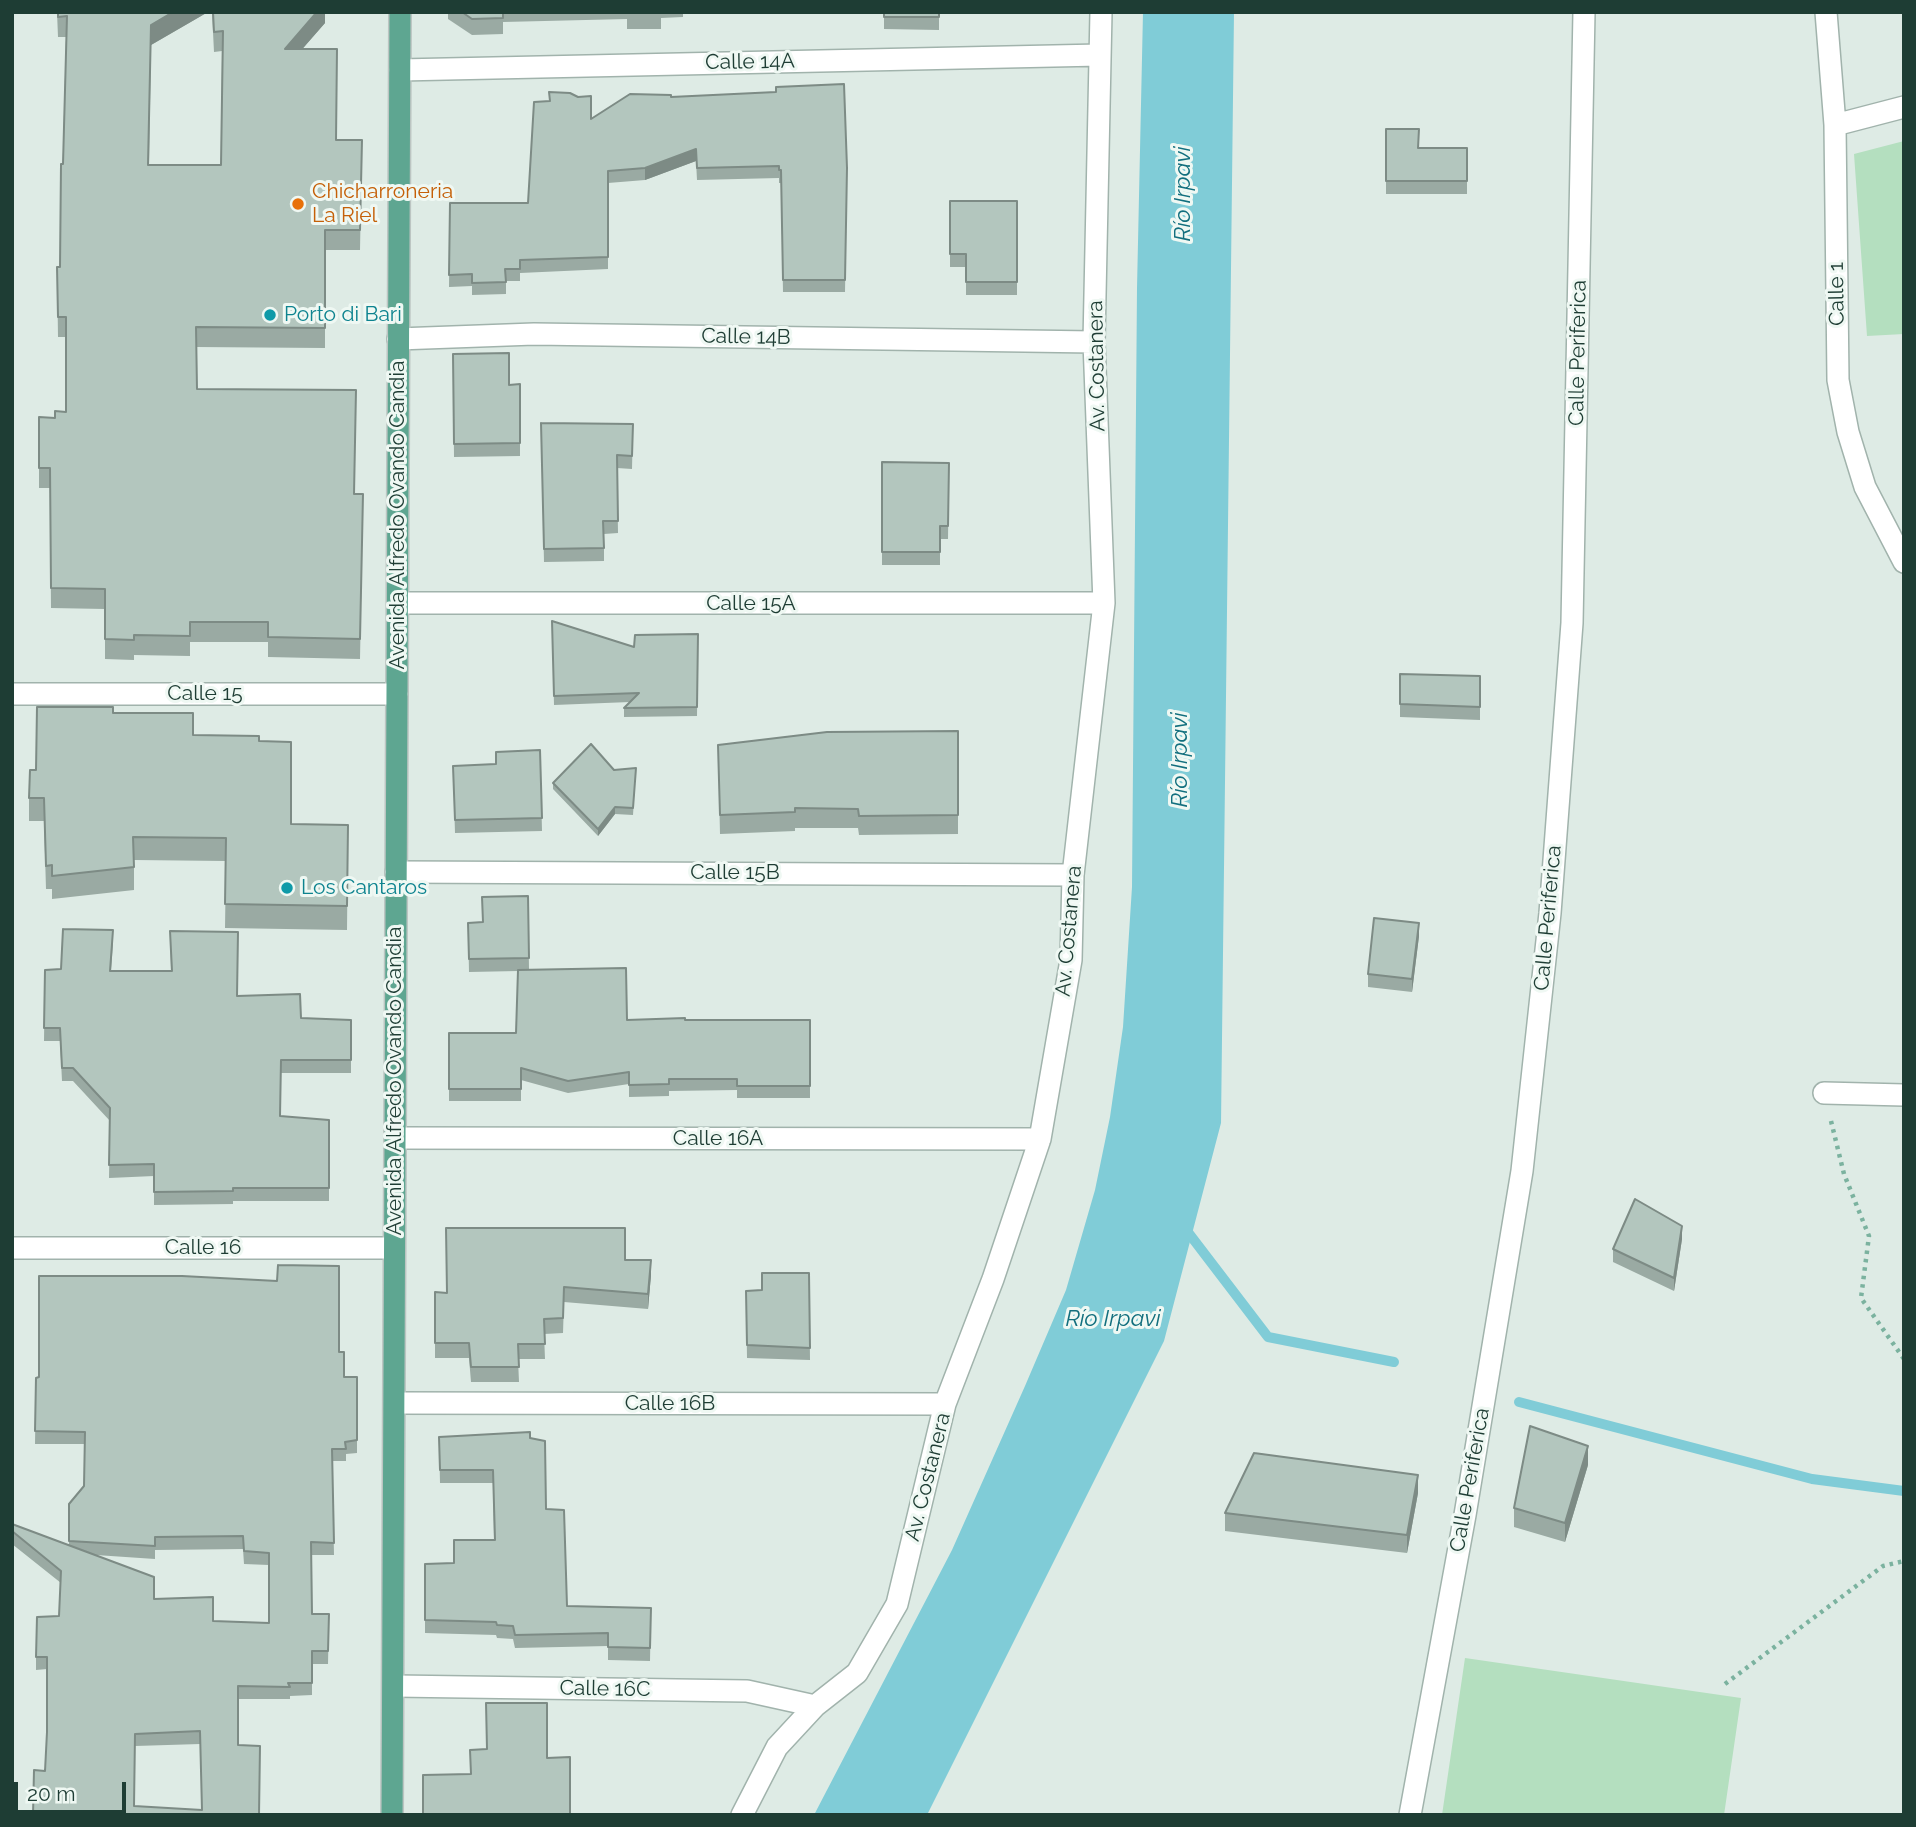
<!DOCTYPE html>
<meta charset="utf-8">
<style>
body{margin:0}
#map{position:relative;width:1916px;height:1827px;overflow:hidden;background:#deebe5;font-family:Raleway,sans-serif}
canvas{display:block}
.frame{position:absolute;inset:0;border:14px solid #1e3d34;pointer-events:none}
.scale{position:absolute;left:14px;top:1782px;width:112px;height:32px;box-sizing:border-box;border:4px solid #1e3d34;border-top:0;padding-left:9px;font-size:21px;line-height:24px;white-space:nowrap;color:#1e3d34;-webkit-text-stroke:5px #eff8f3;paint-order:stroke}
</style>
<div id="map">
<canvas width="1916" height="1827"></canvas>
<div class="frame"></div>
<div class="scale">20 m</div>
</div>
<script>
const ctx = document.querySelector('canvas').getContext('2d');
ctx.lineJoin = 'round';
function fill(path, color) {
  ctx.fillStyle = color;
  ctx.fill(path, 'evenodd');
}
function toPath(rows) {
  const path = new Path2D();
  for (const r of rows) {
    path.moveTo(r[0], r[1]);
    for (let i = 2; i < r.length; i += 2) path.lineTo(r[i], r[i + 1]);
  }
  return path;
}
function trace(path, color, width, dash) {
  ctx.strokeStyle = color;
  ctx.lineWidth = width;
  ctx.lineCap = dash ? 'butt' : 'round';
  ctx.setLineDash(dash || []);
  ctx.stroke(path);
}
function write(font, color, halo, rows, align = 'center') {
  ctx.font = font + ' Raleway,sans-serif';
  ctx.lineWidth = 6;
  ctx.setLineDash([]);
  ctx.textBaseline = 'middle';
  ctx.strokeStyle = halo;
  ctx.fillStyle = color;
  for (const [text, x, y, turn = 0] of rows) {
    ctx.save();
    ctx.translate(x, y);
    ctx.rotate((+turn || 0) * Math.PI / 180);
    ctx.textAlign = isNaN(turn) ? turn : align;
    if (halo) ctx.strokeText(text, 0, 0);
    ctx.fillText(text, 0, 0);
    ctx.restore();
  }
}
fill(toPath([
 [1904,141,1904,334,1867,336,1854,154],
 [1465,1658,1741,1698,1724,1815,1442,1815]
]), '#b4dfbf');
fill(toPath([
 [1143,12,1234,12,1221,1123,1164,1341,927,1815,814,1815,952,1550,1025,1386,1066,1290,1095,1190,1110,1117,1123,1027,1132,887,1137,288]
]), '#80ccd7');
trace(toPath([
 [1184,1227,1268,1337,1394,1362],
 [1519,1402,1812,1479,1904,1491]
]), '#80ccd7', 10);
const minor = toPath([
 [1826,12,1835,125,1838,380,1848,432,1865,487,1904,562],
 [400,70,1100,55],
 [1835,125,1904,107],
 [398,339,534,334,1094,342],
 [398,603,1104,603],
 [12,694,397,694],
 [396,872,1073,875],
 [1824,1093,1904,1095],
 [395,1138,1040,1139],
 [12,1248,394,1248],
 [395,1403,945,1404],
 [395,1686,747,1691,815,1706],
 [742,1815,777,1747,815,1706,857,1673,897,1604,945,1404,993,1279,1040,1139,1071,960,1073,875,1104,603,1094,342,1101,12],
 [1410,1815,1465,1515,1522,1171,1550,913,1572,623,1584,12]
]);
const major = toPath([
 [392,1815,400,12]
]);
trace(minor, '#a1b3ac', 24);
trace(major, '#bcc5c2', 24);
trace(toPath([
 [1831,1121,1844,1174,1869,1236,1861,1298,1904,1359],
 [1725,1684,1883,1566,1904,1561]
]), '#7bb29f', 4.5, [3.5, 5]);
trace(minor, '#fff', 21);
trace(major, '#5ea691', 21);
fill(toPath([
 [57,12,208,12,151,45,149,165,221,165,222,51,214,52,212,12,325,12,325,23,302,49,337,140,362,140,360,250,325,250,325,348,196,347,197,389,354,494,363,494,360,659,268,657,268,642,190,642,190,656,134,655,134,660,105,659,105,609,51,608,50,488,39,488,39,417,55,418,66,412,66,337,58,337,57,267,60,267,66,37,58,37],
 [448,12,683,12,683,17,661,18,661,29,627,29,627,19,503,22,503,34,472,35,448,19],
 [884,12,939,12,939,30,884,29],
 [549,92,591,119,671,97,847,168,845,292,783,292,781,183,779,183,779,178,697,180,696,161,645,180,608,183,608,269,520,273,520,281,506,281,506,294,472,295,472,286,449,287,450,203,528,203,549,101],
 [1386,129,1419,148,1467,148,1467,194,1386,194],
 [950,201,1017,201,1017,295,966,295,966,267,950,267],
 [453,354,509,385,520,384,520,456,454,457],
 [541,423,633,424,632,469,617,468,618,533,604,534,604,561,544,562],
 [882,462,949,463,948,539,940,539,940,565,882,565],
 [552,621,634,647,698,634,697,716,624,717,624,708,630,702,554,705],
 [1400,674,1480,676,1480,720,1400,717],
 [113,713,193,735,259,741,291,824,348,825,347,930,225,928,226,861,134,860,134,890,52,899,52,889,46,889,44,821,29,821,29,798,36,770],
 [958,731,958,834,859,835,858,828,795,828,795,831,720,834,718,745],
 [540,750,542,831,455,833,453,766,496,764],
 [636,768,633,815,615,814,598,836,553,789,553,783,614,770],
 [528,896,529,970,627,1020,810,1020,810,1098,737,1098,737,1090,669,1091,669,1096,629,1097,629,1084,568,1093,521,1080,521,1101,449,1101,449,1033,516,1033,518,971,469,972,468,923,482,922],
 [170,931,237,996,301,1018,351,1020,351,1073,281,1073,280,1116,329,1120,329,1201,233,1201,233,1204,154,1205,154,1176,109,1178,110,1121,73,1081,62,1081,60,1041,44,1041,45,970,61,969,113,943,111,971,171,971],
 [1419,936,1412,992,1368,987,1368,974],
 [1682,1239,1674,1291,1613,1262,1613,1249],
 [625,1260,651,1275,648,1309,564,1302,563,1333,544,1334,545,1359,518,1359,519,1382,471,1382,469,1358,435,1358,435,1292,447,1293],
 [809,1273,810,1360,747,1358,746,1291,762,1290],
 [339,1352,344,1377,357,1377,357,1453,346,1454,346,1461,332,1461,334,1555,311,1555,312,1614,329,1614,328,1664,312,1664,312,1695,290,1696,290,1699,238,1699,238,1745,259,1815,33,1815,45,1771,47,1732,47,1669,36,1670,36,1657,59,1616,61,1583,12,1544,12,1524,69,1545,69,1504,84,1486,85,1444,35,1444,36,1378],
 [243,1549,244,1564,269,1565,269,1623,213,1621,154,1599,96,1555,155,1559,155,1550],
 [200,1744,202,1810,134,1806,135,1746],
 [530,1432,567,1606,651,1608,650,1661,608,1660,608,1646,515,1648,513,1639,497,1638,496,1635,425,1633,425,1564,454,1563,494,1540,493,1483,440,1483,439,1437],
 [1588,1465,1565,1542,1514,1527,1514,1508],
 [1418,1493,1407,1553,1225,1531,1225,1513]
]), '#9aaaa3');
fill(toPath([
 [173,12,208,12,151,45,151,25],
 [317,12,325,12,325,23,285,69,285,49],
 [696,149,696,161,645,180,645,168],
 [615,807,615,814,598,836,598,829],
 [1419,923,1419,936,1412,992,1412,979],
 [1682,1226,1682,1239,1674,1291,1674,1278],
 [651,1260,651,1275,648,1309,648,1294],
 [1588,1446,1588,1465,1565,1542,1565,1523],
 [1418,1475,1418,1493,1407,1553,1407,1535]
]), '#7d8b85');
const building = toPath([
 [58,12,173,12,151,25,148,165,221,165,223,31,214,32,213,12,317,12,285,49,337,49,336,140,362,140,360,230,325,230,325,328,196,327,197,389,356,390,354,494,363,494,360,639,268,637,268,622,190,622,190,636,134,635,134,640,105,639,105,589,51,588,50,468,39,468,39,417,55,418,55,411,66,412,66,317,58,317,57,267,60,267,61,164,63,164,67,16,58,17,58,12],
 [462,12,503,12,503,18,472,19,462,12],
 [627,12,661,12,661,13,627,13,627,12],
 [884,12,939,12,939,17,884,17,884,12],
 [844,84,847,168,845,280,783,280,781,170,779,170,779,166,697,168,696,149,645,168,608,171,608,257,520,260,520,269,505,269,506,282,472,283,472,274,449,275,450,203,528,203,534,102,550,101,549,92,570,93,578,97,591,96,591,119,630,94,671,95,671,97,776,92,776,87,844,84],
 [1386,129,1419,129,1418,148,1467,148,1467,181,1386,181,1386,129],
 [950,201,1017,201,1017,282,966,282,966,254,950,254,950,201],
 [509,353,509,385,520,384,520,443,454,444,453,354,509,353],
 [541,423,633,424,632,456,617,455,618,521,603,521,604,548,544,549,541,423],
 [882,462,949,463,948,526,940,526,940,552,882,552,882,462],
 [552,621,634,647,635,635,698,634,697,707,624,708,639,693,554,696,552,621],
 [1400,674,1480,676,1480,707,1400,704,1400,674],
 [37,707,113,707,113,713,193,713,193,735,259,736,259,741,291,742,291,824,348,825,347,906,225,904,226,838,133,837,134,867,52,876,52,865,46,866,44,798,29,798,30,770,36,770,37,707],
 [958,731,958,815,859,816,858,809,795,808,795,812,720,815,718,745,827,732,958,731],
 [591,744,614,770,636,768,633,808,615,807,598,829,553,783,591,744],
 [540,750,542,818,455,820,453,766,496,764,496,752,540,750],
 [528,896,529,958,469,959,468,923,483,922,482,897,528,896],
 [1374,918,1419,923,1412,979,1368,974,1374,918],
 [63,929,113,930,110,971,172,971,170,931,238,932,237,996,300,994,301,1018,351,1020,351,1060,281,1060,280,1116,329,1120,329,1188,233,1188,233,1191,154,1192,154,1164,109,1165,110,1108,73,1068,62,1068,60,1028,44,1028,45,970,61,969,63,929],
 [626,968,627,1020,685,1018,685,1020,810,1020,810,1086,737,1086,737,1079,669,1079,669,1084,629,1085,629,1072,568,1081,521,1068,521,1089,449,1089,449,1033,516,1033,518,970,626,968],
 [1635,1199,1682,1226,1674,1278,1613,1249,1635,1199],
 [446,1228,625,1228,625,1260,651,1260,648,1294,564,1287,563,1318,544,1319,545,1344,518,1344,519,1367,471,1367,469,1343,435,1343,435,1292,447,1293,446,1228],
 [278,1265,339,1266,339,1352,344,1352,344,1377,357,1377,357,1440,345,1442,346,1449,332,1449,334,1543,311,1542,312,1614,329,1614,328,1651,312,1651,312,1683,288,1683,290,1687,238,1686,238,1745,260,1746,259,1815,33,1815,34,1770,45,1771,47,1732,47,1657,36,1657,37,1617,59,1616,61,1571,12,1531,12,1524,154,1577,154,1599,213,1597,213,1621,269,1623,269,1553,244,1551,243,1536,155,1537,155,1546,69,1541,69,1504,84,1486,85,1432,35,1431,36,1378,39,1377,39,1276,182,1276,277,1281,278,1265],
 [200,1731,202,1810,134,1806,135,1734,200,1731],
 [762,1273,809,1273,810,1348,747,1345,746,1291,762,1290,762,1273],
 [1530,1426,1588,1446,1565,1523,1514,1508,1530,1426],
 [530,1432,530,1438,545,1441,546,1509,564,1510,567,1606,651,1608,650,1648,608,1647,608,1633,515,1635,513,1626,497,1625,496,1622,425,1620,425,1564,454,1563,454,1540,495,1540,493,1470,440,1470,439,1437,530,1432],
 [1254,1453,1418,1475,1407,1535,1225,1513,1254,1453],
 [486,1703,547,1703,547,1758,570,1757,570,1815,423,1815,423,1775,471,1774,470,1750,487,1749,486,1703]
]);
fill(building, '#b3c6be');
trace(building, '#7d8b85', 2);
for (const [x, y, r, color] of [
 [298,204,7,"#e8710a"],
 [270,315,7,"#0f9aa8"],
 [287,888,7,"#0f9aa8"]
]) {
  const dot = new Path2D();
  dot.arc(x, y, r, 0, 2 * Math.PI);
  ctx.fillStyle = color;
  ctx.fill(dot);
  trace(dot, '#eff8f3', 2.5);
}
write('21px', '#1e3d34', '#eff8f3', [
 ["Calle 14A",750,62,-1],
 ["Calle 1",1837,294,-91],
 ["Calle 14B",746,337,1],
 ["Calle Periferica",1578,353,-89],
 ["Av. Costanera",1097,366,-91],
 ["Avenida Alfredo Ovando Candia",398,515,-90],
 ["Calle 15A",751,604],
 ["Calle 15",205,694],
 ["Calle 15B",735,873],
 ["Calle Periferica",1548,918,-85],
 ["Av. Costanera",1069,931,-85],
 ["Avenida Alfredo Ovando Candia",395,1081,-90],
 ["Calle 16A",718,1139],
 ["Calle 16",203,1248],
 ["Calle 16B",670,1404],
 ["Av. Costanera",928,1477,-76],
 ["Calle Periferica",1470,1480,-80],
 ["Calle 16C",605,1689,1]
]);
write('21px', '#c56008', '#eff8f3', [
 ["Chicharroneria",312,192],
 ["La Riel",312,216]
], 'left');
write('21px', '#0d838f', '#eff8f3', [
 ["Porto di Bari",284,315],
 ["Los Cantaros",301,888]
], 'left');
write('italic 23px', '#126f7e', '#eff8f3', [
 ["Río Irpavi",1183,194,-90],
 ["Río Irpavi",1180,760,-90],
 ["Río Irpavi",1113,1319]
]);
</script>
